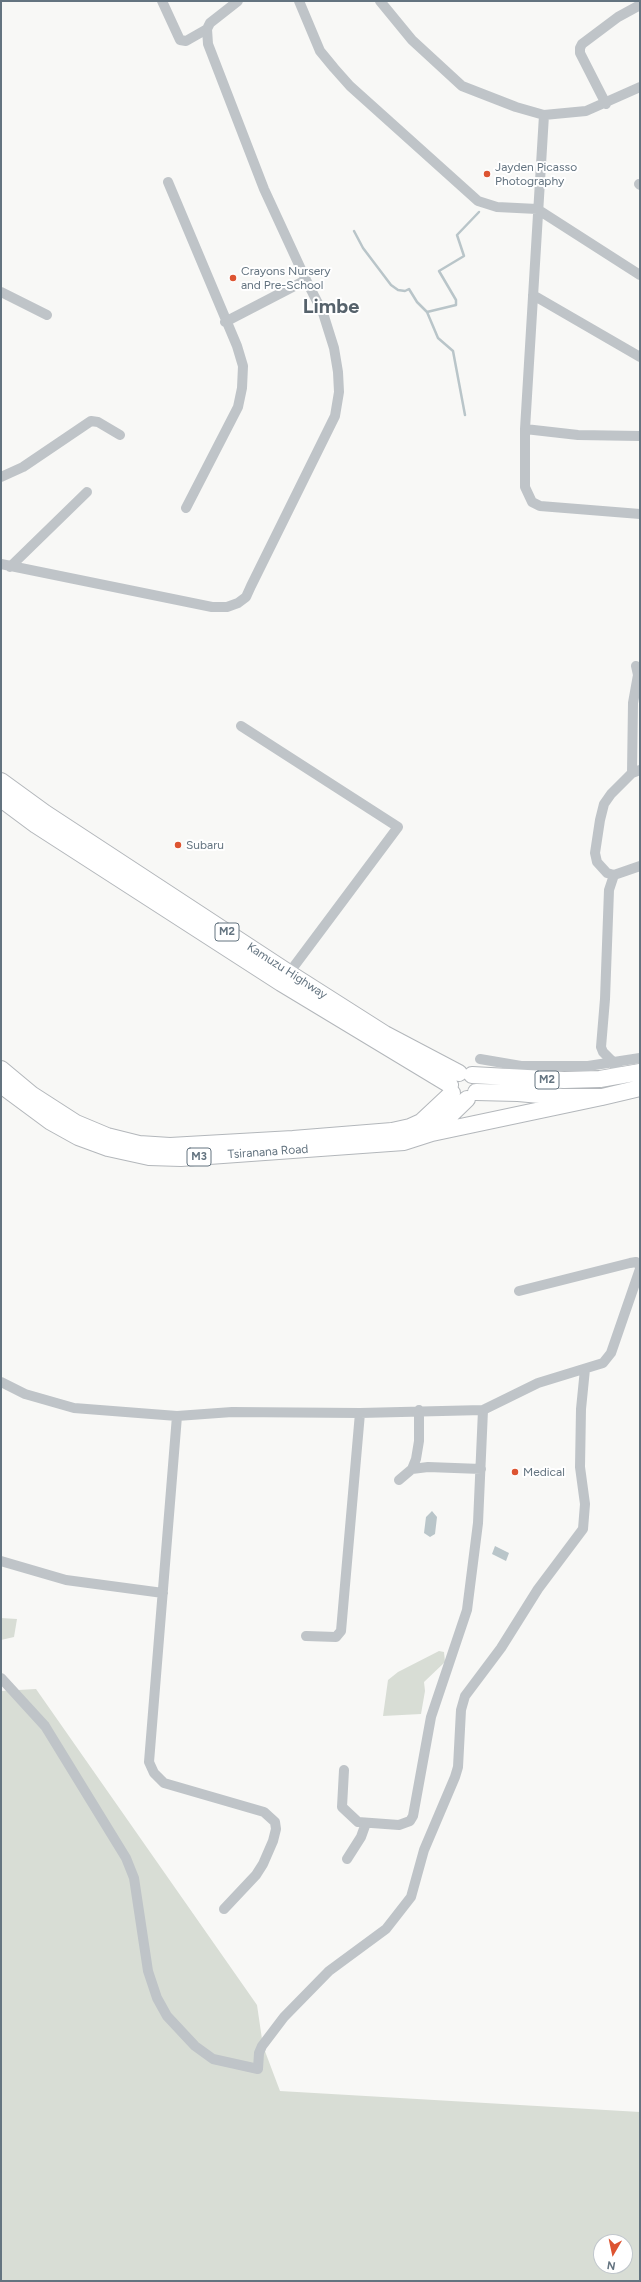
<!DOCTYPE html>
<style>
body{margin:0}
#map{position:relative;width:641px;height:2282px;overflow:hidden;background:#f8f8f6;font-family:Figtree,sans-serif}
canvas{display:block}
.frame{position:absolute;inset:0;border:2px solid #647480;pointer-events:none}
.north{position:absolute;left:593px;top:2234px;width:40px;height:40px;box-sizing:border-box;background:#fff;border:1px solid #c1c7cc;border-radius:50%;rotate:189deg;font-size:11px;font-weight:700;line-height:16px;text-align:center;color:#647480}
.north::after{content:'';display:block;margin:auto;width:14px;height:18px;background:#dd5431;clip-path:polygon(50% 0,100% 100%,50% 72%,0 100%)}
</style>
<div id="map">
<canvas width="641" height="2282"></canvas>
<div class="frame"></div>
<div class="north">N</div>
</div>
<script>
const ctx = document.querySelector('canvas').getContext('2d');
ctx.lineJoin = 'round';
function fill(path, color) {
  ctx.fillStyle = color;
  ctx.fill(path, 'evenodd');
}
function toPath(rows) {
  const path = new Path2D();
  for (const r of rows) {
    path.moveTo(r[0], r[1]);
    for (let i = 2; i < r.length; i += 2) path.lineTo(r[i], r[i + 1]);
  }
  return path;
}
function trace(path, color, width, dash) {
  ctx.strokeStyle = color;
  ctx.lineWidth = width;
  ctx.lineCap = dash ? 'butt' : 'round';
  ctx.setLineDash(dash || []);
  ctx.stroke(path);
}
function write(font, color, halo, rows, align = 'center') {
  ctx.font = font + ' Figtree,sans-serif';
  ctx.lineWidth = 4;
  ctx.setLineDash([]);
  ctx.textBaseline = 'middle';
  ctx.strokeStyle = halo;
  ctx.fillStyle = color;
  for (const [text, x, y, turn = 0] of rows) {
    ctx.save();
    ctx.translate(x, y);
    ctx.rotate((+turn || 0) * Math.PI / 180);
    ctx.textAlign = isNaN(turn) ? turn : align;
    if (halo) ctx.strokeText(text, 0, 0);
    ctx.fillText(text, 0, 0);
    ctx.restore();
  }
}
fill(toPath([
 [1,1618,17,1619,14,1637,1,1640],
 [439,1651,444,1652,445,1662,424,1682,425,1691,421,1714,383,1716,388,1680,398,1672],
 [36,1689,257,2005,263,2046,280,2091,640,2112,640,2281,1,2281,1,1691],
 [601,2242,625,2242,625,2266,601,2266]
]), '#d8ddd5');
fill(toPath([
 [432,1511,437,1517,435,1534,430,1537,424,1533,426,1517],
 [495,1546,509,1553,506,1561,492,1554]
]), '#b9c5c9');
trace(toPath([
 [354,231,363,248,391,285,398,290,405,291,409,289,417,302,427,312],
 [465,415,453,351,438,338,427,312,456,305,456,300,439,271,464,256,457,235,479,212]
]), '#b9c5c9', 2.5);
const trunk = toPath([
 [1,781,45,813,289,973,385,1034,459,1073],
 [1,799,36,825,281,983,450,1085],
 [1,1069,31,1094,76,1123,107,1136,139,1144,170,1146,293,1139,392,1131,410,1127,421,1122,452,1093],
 [472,1075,564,1080,600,1079,640,1072],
 [1,1085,51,1122,78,1137,108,1148,149,1157,181,1158,404,1142,432,1133,467,1099],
 [476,1092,518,1093,562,1097,602,1097,640,1088],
 [432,1133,602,1097]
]);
trace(trunk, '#b3b7bb', 18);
trace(toPath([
 [162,1,180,40,186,41,207,29],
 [299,1,320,51,334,68,350,86,478,201,497,207,537,209,640,275],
 [380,1,412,40,462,86,516,107,544,115,586,111,640,87],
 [606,104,580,53,580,48,582,44,618,17,640,5],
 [544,115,525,429,525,487,532,502,540,506,640,514],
 [168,182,237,346,243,366,242,388,238,407,186,508],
 [639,184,640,185],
 [1,292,47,315],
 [533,295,640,357],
 [225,322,306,280],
 [525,429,578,435,640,436],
 [1,477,23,467,91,421,98,422,120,435],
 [1,564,212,607,227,607,238,603,246,597,251,586,335,416,339,392,338,372,334,348,323,313,306,280,264,189,208,44,207,29,210,23,238,1],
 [10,567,87,492],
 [241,726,398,827,289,973],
 [632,773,633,703,638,675,636,666],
 [614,875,607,873,597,862,595,853,600,820,604,804,611,794,632,773,640,770],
 [480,1059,521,1066,588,1066,640,1058],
 [622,1079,612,1061,603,1052,601,1047,605,999,609,890,614,875,640,866],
 [519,1291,630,1263,636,1262,640,1266],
 [1,1382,25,1394,74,1408,177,1416,232,1412,360,1413,483,1410,538,1383,603,1363,611,1353,640,1269],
 [177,1416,149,1762,154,1773,164,1783,264,1812,275,1822,276,1829,273,1841,263,1864,256,1875,224,1909],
 [412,1469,428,1467,481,1469],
 [399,1480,412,1469,416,1459,419,1441,419,1410],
 [1,1561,66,1580,163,1593],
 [306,1636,336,1637,341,1631,360,1413],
 [1,1678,45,1726,126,1858,134,1878,148,1971,157,1998,167,2016,195,2046,213,2059,258,2069,259,2053,262,2046,284,2017,329,1971,386,1929,411,1897,424,1850,455,1777,458,1767,461,1710,465,1696,501,1648,538,1589,583,1529,585,1504,580,1467,581,1409,585,1369],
 [344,1770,342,1807,358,1822,399,1825,410,1821,413,1816,431,1717,467,1610,478,1523,483,1410],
 [347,1859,361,1837,366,1823]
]), '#bfc4c8', 10);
trace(trunk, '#fff', 16);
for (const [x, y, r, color] of [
 [487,174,4,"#dd5431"],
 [233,278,4,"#dd5431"],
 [178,845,4,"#dd5431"],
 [515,1472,4,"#dd5431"]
]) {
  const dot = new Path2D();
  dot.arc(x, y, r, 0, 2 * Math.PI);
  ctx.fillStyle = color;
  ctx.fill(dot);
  trace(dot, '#fff', 1.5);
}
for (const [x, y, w] of [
 [227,932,24],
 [547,1080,24],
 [199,1157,24]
]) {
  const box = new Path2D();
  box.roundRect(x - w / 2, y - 9, w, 18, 3);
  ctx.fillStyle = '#fff';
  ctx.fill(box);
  trace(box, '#647480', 1);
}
write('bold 11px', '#647480', null, [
 ["M2",227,932],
 ["M2",547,1080],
 ["M3",199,1157]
]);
write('12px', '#647480', '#fff', [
 ["Jayden Picasso",495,167],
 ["Photography",495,181],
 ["Crayons Nursery",241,271],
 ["and Pre-School",241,285],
 ["Subaru",186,845],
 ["Medical",523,1472]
], 'left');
write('12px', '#647480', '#fff', [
 ["Kamuzu Highway",287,971,33],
 ["Tsiranana Road",268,1152,-4]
]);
write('bold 20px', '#56626b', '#fff', [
 ["Limbe",331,307]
]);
</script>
